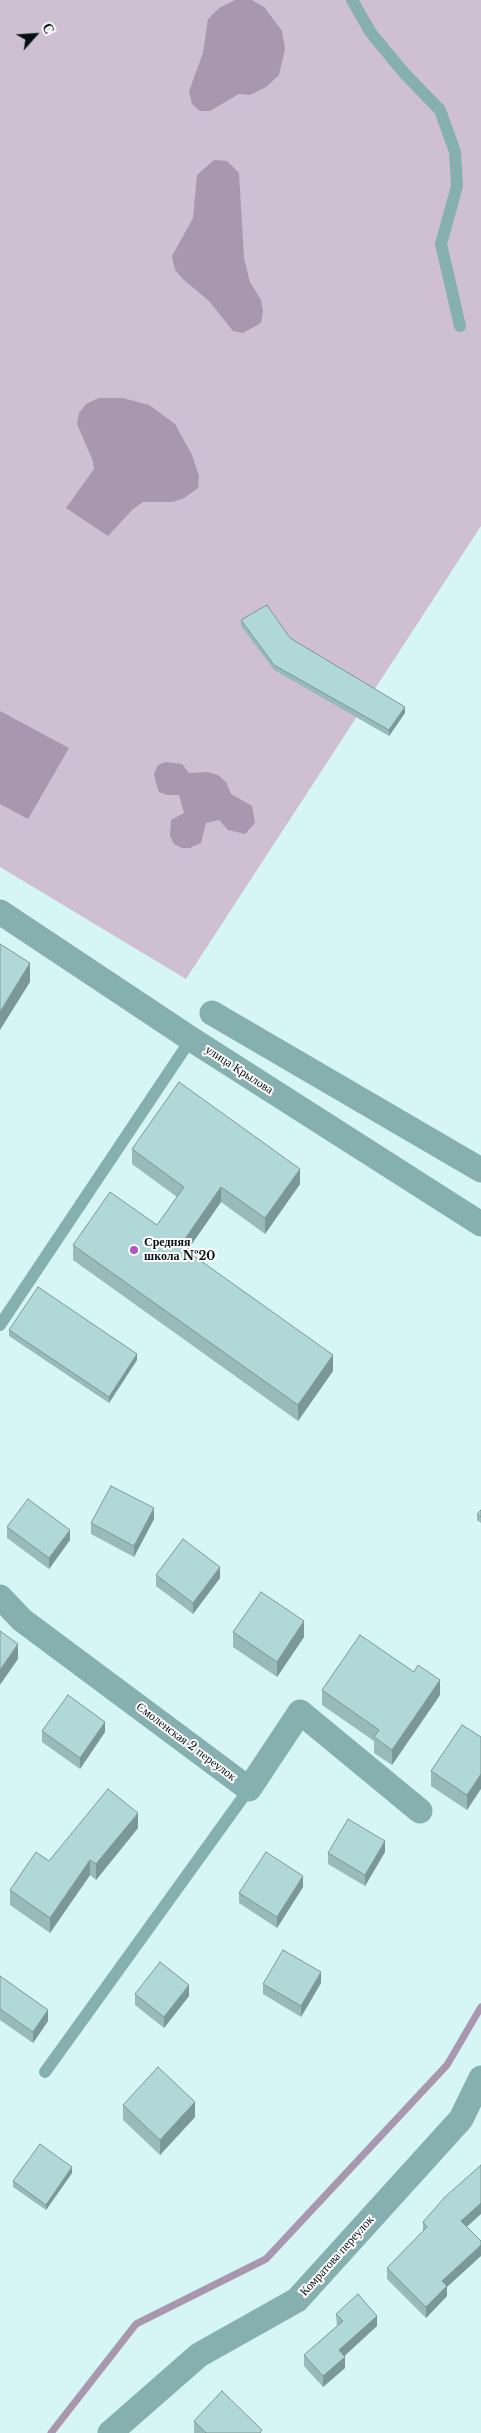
<!DOCTYPE html>
<meta charset="utf-8">
<style>
body{margin:0}
#map{position:relative;width:481px;height:2433px;overflow:hidden;background:#d6f6f6;font-family:"Libre Baskerville",serif}
canvas{display:block}
.north{position:absolute;left:10px;top:10px;width:50px;height:50px;-webkit-text-stroke:4px #fff;paint-order:stroke;rotate:64deg;font-size:14px;font-weight:700;line-height:20px;text-align:center;color:#051010}
.north::after{content:'';display:block;margin:auto;width:18px;height:22px;background:#051010;clip-path:polygon(50% 0,100% 100%,50% 72%,0 100%)}
</style>
<div id="map">
<canvas width="481" height="2433"></canvas>
<div class="north">С</div>
</div>
<script>
const ctx = document.querySelector('canvas').getContext('2d');
ctx.lineJoin = 'round';
function fill(path, color) {
  ctx.fillStyle = color;
  ctx.fill(path, 'evenodd');
}
function toPath(rows) {
  const path = new Path2D();
  for (const r of rows) {
    path.moveTo(r[0], r[1]);
    for (let i = 2; i < r.length; i += 2) path.lineTo(r[i], r[i + 1]);
  }
  return path;
}
function trace(path, color, width, dash) {
  ctx.strokeStyle = color;
  ctx.lineWidth = width;
  ctx.lineCap = dash ? 'butt' : 'round';
  ctx.setLineDash(dash || []);
  ctx.stroke(path);
}
function write(font, color, halo, rows, align = 'center') {
  ctx.font = font + ' "Libre Baskerville",serif';
  ctx.lineWidth = 4;
  ctx.setLineDash([]);
  ctx.textBaseline = 'middle';
  ctx.strokeStyle = halo;
  ctx.fillStyle = color;
  for (const [text, x, y, turn = 0] of rows) {
    ctx.save();
    ctx.translate(x, y);
    ctx.rotate((+turn || 0) * Math.PI / 180);
    ctx.textAlign = isNaN(turn) ? turn : align;
    if (halo) ctx.strokeText(text, 0, 0);
    ctx.fillText(text, 0, 0);
    ctx.restore();
  }
}
fill(toPath([
 [0,0,481,0,481,526,186,979,0,867]
]), '#cec0d2');
fill(toPath([
 [235,0,252,0,264,7,282,31,285,49,279,75,266,87,250,95,239,94,210,111,200,111,192,104,189,91,203,53,208,19,219,8],
 [214,160,227,161,239,173,244,258,250,282,261,300,263,311,261,323,243,333,233,331,209,301,183,279,175,270,172,256,193,218,197,175],
 [99,398,123,398,149,405,175,424,192,455,199,476,198,488,184,498,173,502,143,502,133,509,108,536,66,508,94,469,93,461,77,424,79,413,86,404],
 [0,711,69,748,28,819,0,804],
 [166,762,182,764,189,773,208,772,218,775,226,782,231,794,252,806,255,823,245,834,228,830,219,820,206,823,201,843,190,848,182,848,174,844,170,836,171,820,184,813,179,795,167,795,159,792,156,783,154,774,158,765]
]), '#a996af');
trace(toPath([
 [51,2433,136,2324,266,2259,447,2065,481,2007]
]), '#a996af', 7);
trace(toPath([
 [352,0,371,33,405,74,440,110,455,152,457,186,441,244,460,326],
 [0,1325,191,1039],
 [45,2072,249,1789]
]), '#86b0b0', 12);
trace(toPath([
 [0,912,191,1039,481,1224],
 [212,1013,481,1170],
 [0,1597,22,1620,249,1789,300,1712,420,1811],
 [110,2433,199,2355,297,2300,461,2119,481,2078]
]), '#86b0b0', 25);
fill(toPath([
 [241,620,290,638,405,713,389,736,274,670,241,626],
 [132,1149,300,1184,265,1234,221,1202,187,1251,333,1371,298,1421,73,1260,73,1245,157,1225,177,1197,132,1164],
 [9,1330,137,1360,109,1403,9,1336],
 [481,1510,481,1523,477,1520,477,1514],
 [154,1519,134,1557,91,1534,91,1523],
 [7,1527,70,1540,49,1569,7,1538],
 [156,1575,220,1578,193,1614,156,1586],
 [233,1632,304,1637,277,1677,233,1647],
 [414,1672,440,1695,392,1765,374,1753,374,1741,322,1705,322,1690],
 [42,1731,105,1732,80,1769,42,1742],
 [481,1737,467,1810,431,1786,431,1771],
 [138,1828,96,1880,90,1875,50,1933,10,1905,10,1890,49,1861],
 [385,1852,365,1886,328,1864,328,1853],
 [303,1887,277,1928,239,1903,239,1893],
 [0,1976,48,2021,33,2043,0,2020],
 [321,1983,301,2017,263,1994,263,1984],
 [135,1994,189,1996,164,2028,135,2005],
 [123,2105,195,2117,160,2155,123,2120],
 [72,2173,46,2210,13,2187,13,2181],
 [423,2222,467,2227,447,2287,447,2296,426,2318,387,2279,387,2268,423,2231],
 [336,2314,377,2326,344,2356,345,2368,323,2387,304,2366,304,2355,337,2326],
 [194,2421,262,2433,194,2433]
]), '#98baba');
fill(toPath([
 [405,707,405,713,389,736,389,730],
 [30,963,30,982,0,1030,0,1012],
 [300,1169,300,1184,265,1234,265,1218],
 [221,1187,221,1202,180,1261,180,1246],
 [137,1354,137,1360,109,1403,109,1397],
 [333,1355,333,1371,298,1421,298,1405],
 [154,1508,154,1519,134,1557,134,1546],
 [70,1530,70,1540,49,1569,49,1558],
 [220,1567,220,1578,193,1614,193,1603],
 [304,1621,304,1637,277,1677,277,1662],
 [18,1644,18,1659,0,1685,0,1670],
 [440,1680,440,1695,392,1765,392,1750],
 [105,1722,105,1732,80,1769,80,1758],
 [481,1774,481,1789,467,1810,467,1795],
 [138,1813,138,1828,96,1880,96,1864],
 [385,1841,385,1852,365,1886,365,1875],
 [90,1860,90,1875,50,1933,50,1918],
 [303,1876,303,1887,277,1928,277,1917],
 [321,1972,321,1983,301,2017,301,2006],
 [189,1985,189,1996,164,2028,164,2017],
 [48,2010,48,2021,33,2043,33,2032],
 [195,2102,195,2117,160,2155,160,2140],
 [72,2167,72,2173,46,2210,46,2205],
 [481,2203,481,2214,461,2232,461,2221],
 [481,2245,481,2256,447,2287,447,2296,426,2318,426,2307,442,2281],
 [377,2316,377,2326,339,2361,339,2350],
 [345,2357,345,2368,323,2387,323,2376]
]), '#7c9797');
const building = toPath([
 [267,605,290,638,405,707,389,730,274,665,241,620,267,605],
 [0,944,30,963,0,1012,0,944],
 [179,1082,300,1169,265,1218,221,1187,180,1246,333,1355,298,1405,73,1245,110,1192,157,1225,184,1187,132,1149,179,1082],
 [38,1287,137,1354,109,1397,9,1330,38,1287],
 [111,1486,154,1508,134,1546,91,1523,111,1486],
 [28,1499,70,1530,49,1558,7,1527,28,1499],
 [481,1510,481,1517,477,1514,481,1510],
 [183,1539,220,1567,193,1603,156,1575,183,1539],
 [261,1592,304,1621,277,1662,233,1632,261,1592],
 [0,1631,18,1644,0,1670,0,1631],
 [360,1635,414,1672,418,1665,440,1680,392,1750,374,1737,379,1730,322,1690,360,1635],
 [68,1695,105,1722,80,1758,42,1731,68,1695],
 [462,1725,481,1737,481,1774,467,1795,431,1771,462,1725],
 [108,1789,138,1813,96,1864,90,1860,50,1918,10,1890,36,1852,49,1861,108,1789],
 [348,1819,385,1841,365,1875,328,1853,348,1819],
 [266,1852,303,1876,277,1917,239,1893,266,1852],
 [283,1950,321,1972,301,2006,263,1984,283,1950],
 [160,1962,189,1985,164,2017,135,1994,160,1962],
 [0,1976,48,2010,33,2032,0,2009,0,1976],
 [158,2067,195,2102,160,2140,123,2105,158,2067],
 [40,2144,72,2167,46,2205,13,2181,40,2144],
 [481,2165,481,2203,461,2221,481,2241,481,2245,442,2281,447,2286,426,2307,387,2268,427,2227,423,2222,445,2197,481,2165],
 [358,2294,377,2316,339,2350,345,2357,323,2376,304,2355,343,2321,336,2314,358,2294],
 [222,2391,262,2430,260,2433,206,2433,194,2421,222,2391]
]);
fill(building, '#b1d8d8');
trace(building, '#7c9797', 1);
for (const [x, y, r, color] of [
 [134,1250,5,"#ac55c3"]
]) {
  const dot = new Path2D();
  dot.arc(x, y, r, 0, 2 * Math.PI);
  ctx.fillStyle = color;
  ctx.fill(dot);
  trace(dot, '#fff', 2);
}
write('12px', '#051010', '#fff', [
 ["улица Крылова",239,1070,33],
 ["Смоленская 2 переулок",186,1742,37],
 ["Комратова переулок",337,2256,-48]
]);
write('bold 12px', '#051010', '#fff', [
 ["Средняя",144,1243],
 ["школа №20",144,1257]
], 'left');
</script>
